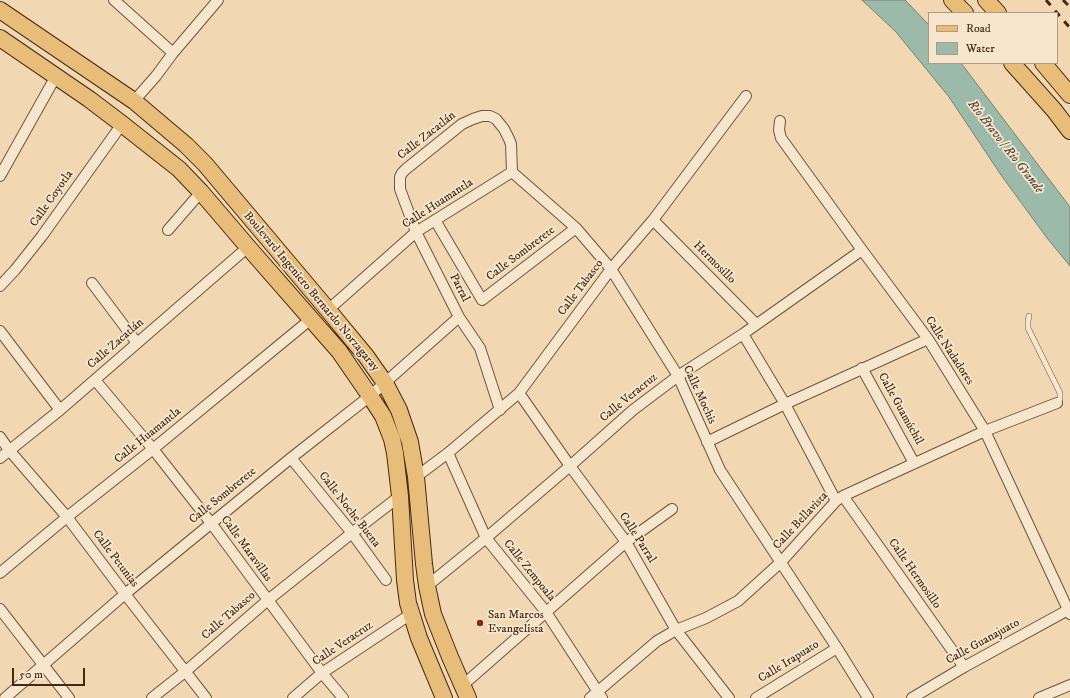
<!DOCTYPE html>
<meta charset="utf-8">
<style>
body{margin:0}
#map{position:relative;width:1070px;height:698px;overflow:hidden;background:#f1d8b2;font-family:"IM FELL DW Pica",serif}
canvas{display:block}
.legend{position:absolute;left:928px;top:12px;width:130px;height:52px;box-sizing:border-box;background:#f6e6cd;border:1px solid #af9a83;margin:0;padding:5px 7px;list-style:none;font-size:12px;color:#452813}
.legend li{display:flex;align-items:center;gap:8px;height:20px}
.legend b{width:20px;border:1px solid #af9a83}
.scale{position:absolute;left:12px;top:668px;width:73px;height:18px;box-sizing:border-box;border:2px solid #452813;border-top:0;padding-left:5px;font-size:12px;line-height:14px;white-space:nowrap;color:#452813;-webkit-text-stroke:3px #f6e6cd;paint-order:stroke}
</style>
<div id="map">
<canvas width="1070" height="698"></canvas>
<ul class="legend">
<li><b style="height:5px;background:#e8bc79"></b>Road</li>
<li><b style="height:11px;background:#9bbaaa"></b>Water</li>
</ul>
<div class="scale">50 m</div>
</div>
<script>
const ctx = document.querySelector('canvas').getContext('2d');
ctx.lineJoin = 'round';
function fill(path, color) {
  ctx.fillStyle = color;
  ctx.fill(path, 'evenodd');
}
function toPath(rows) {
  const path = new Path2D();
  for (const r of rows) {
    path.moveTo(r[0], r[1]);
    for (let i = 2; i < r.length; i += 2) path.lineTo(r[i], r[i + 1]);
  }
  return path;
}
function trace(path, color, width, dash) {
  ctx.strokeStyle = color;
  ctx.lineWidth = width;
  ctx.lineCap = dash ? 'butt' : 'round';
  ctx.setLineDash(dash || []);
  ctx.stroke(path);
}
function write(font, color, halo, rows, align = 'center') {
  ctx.font = font + ' "IM FELL DW Pica",serif';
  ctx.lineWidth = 3.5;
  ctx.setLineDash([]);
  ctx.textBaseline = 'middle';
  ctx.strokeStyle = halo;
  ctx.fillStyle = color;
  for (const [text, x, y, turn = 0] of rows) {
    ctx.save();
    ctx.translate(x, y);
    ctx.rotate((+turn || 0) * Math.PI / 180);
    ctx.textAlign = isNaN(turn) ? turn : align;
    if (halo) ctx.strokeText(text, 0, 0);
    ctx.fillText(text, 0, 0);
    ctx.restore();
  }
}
const water = toPath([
 [862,0,905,0,929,25,929,63,961,63,1070,207,1070,266,1047,238,1001,175,949,97,896,32,862,0]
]);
fill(water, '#9bbaaa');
trace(water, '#79806e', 1);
const service = toPath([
 [1029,316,1028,321,1028,328,1060,393,1060,399,1057,403]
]);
const minor = toPath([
 [114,0,173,53],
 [134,101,156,76,173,53,218,0],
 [780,121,779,130,781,138,862,250,928,339,985,431,1070,614],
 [0,176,56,76],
 [435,220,482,300,576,228],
 [653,220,756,324],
 [168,230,201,192],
 [92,283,137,343],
 [0,286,15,270,42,236,122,124],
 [328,310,416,232,512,172],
 [0,331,60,410],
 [743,334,785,404,836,501],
 [862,368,914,463],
 [95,380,153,449,211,523,268,600,322,673,343,698],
 [519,393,570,466,626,542,676,630,729,698],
 [500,410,480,348,459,317,416,232,400,189,400,177,402,173,406,169,462,124,473,119,482,116,490,116,496,119,504,129,509,139,511,144,512,172,576,228,611,269,678,376,720,470,837,648,868,698],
 [0,437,9,450,67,517,125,594,206,698],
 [707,442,785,404,928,339],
 [448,453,486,538,546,612,602,698],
 [0,458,60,410,248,247],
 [291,458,352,533,386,580],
 [416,477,448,453,519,393,611,269,653,220,746,96],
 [843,496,964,667],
 [0,573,67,517,153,449,311,319],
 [427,586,486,538,570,466,633,410,678,376,743,334,862,250],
 [0,609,69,698],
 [463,685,626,542,672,509],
 [5,698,125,594,291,458,370,396,459,317],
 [152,698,186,671,268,600,352,533,400,496],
 [293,698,322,673,411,614],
 [590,698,657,641,676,630,706,618,738,601,781,562,836,501,843,496,985,431,1057,403],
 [756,698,837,648],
 [912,698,964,667,1068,610],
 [1039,698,1070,685]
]);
const primary = toPath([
 [952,0,965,13],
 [986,0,998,13],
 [0,10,134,101,186,145,205,164,328,310,366,356,385,383,399,410,410,442,416,477,424,564,427,586,433,614,450,657,468,698],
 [0,38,89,99,122,124,179,169,201,192,248,247,339,351,370,396,383,416,392,439,395,453,400,496,405,580,408,603,419,638,444,698],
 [1012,63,1054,110,1070,131],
 [1043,63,1070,95]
]);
trace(service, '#70543b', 6);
trace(minor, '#70543b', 12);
trace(primary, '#452813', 18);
trace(service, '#f6e6cd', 5);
trace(minor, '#f6e6cd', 10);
trace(primary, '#e8bc79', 16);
trace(toPath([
 [1046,0,1070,28],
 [1063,0,1070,7]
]), '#452813', 3, [7, 7]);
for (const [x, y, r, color] of [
 [480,623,4,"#8f2418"]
]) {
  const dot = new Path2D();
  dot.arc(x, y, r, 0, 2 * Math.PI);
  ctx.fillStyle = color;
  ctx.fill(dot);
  trace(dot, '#f6e6cd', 1.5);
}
write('12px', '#452813', '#f6e6cd', [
 ["Calle Zacatlán",427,136,-38],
 ["Calle Coyotla",52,199,-55],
 ["Calle Huamantla",438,204,-33],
 ["Calle Sombrerete",521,254,-37],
 ["Hermosillo",714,263,45],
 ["Parral",459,288,63],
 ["Calle Tabasco",581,288,-53],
 ["Boulevard Ingeniero Bernardo Norzagaray",311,292,50],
 ["Calle Zacatlán",116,344,-41],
 ["Calle Nadadores",949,351,57],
 ["Calle Mochis",699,395,65],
 ["Calle Veracruz",629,398,-39],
 ["Calle Guamúchil",900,409,61],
 ["Calle Huamantla",148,436,-39],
 ["Calle Sombrerete",223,496,-39],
 ["Calle Noche Buena",349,510,52],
 ["Calle Bellavista",801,521,-47],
 ["Calle Parral",637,538,57],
 ["Calle Maravillas",246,549,54],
 ["Calle Petunias",115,559,53],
 ["Calle Zempoala",529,571,51],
 ["Calle Hermosillo",914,574,55],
 ["Calle Tabasco",229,616,-41],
 ["Calle Guanajuato",983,642,-29],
 ["Calle Veracruz",343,644,-34],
 ["Calle Irapuato",789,662,-32]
]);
write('12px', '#452813', '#f6e6cd', [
 ["San Marcos",488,616],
 ["Evangelista",488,630]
], 'left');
write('italic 13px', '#5a4c39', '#f6e6cd', [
 ["Río Bravo / Rio Grande",1005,147,52]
]);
</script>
